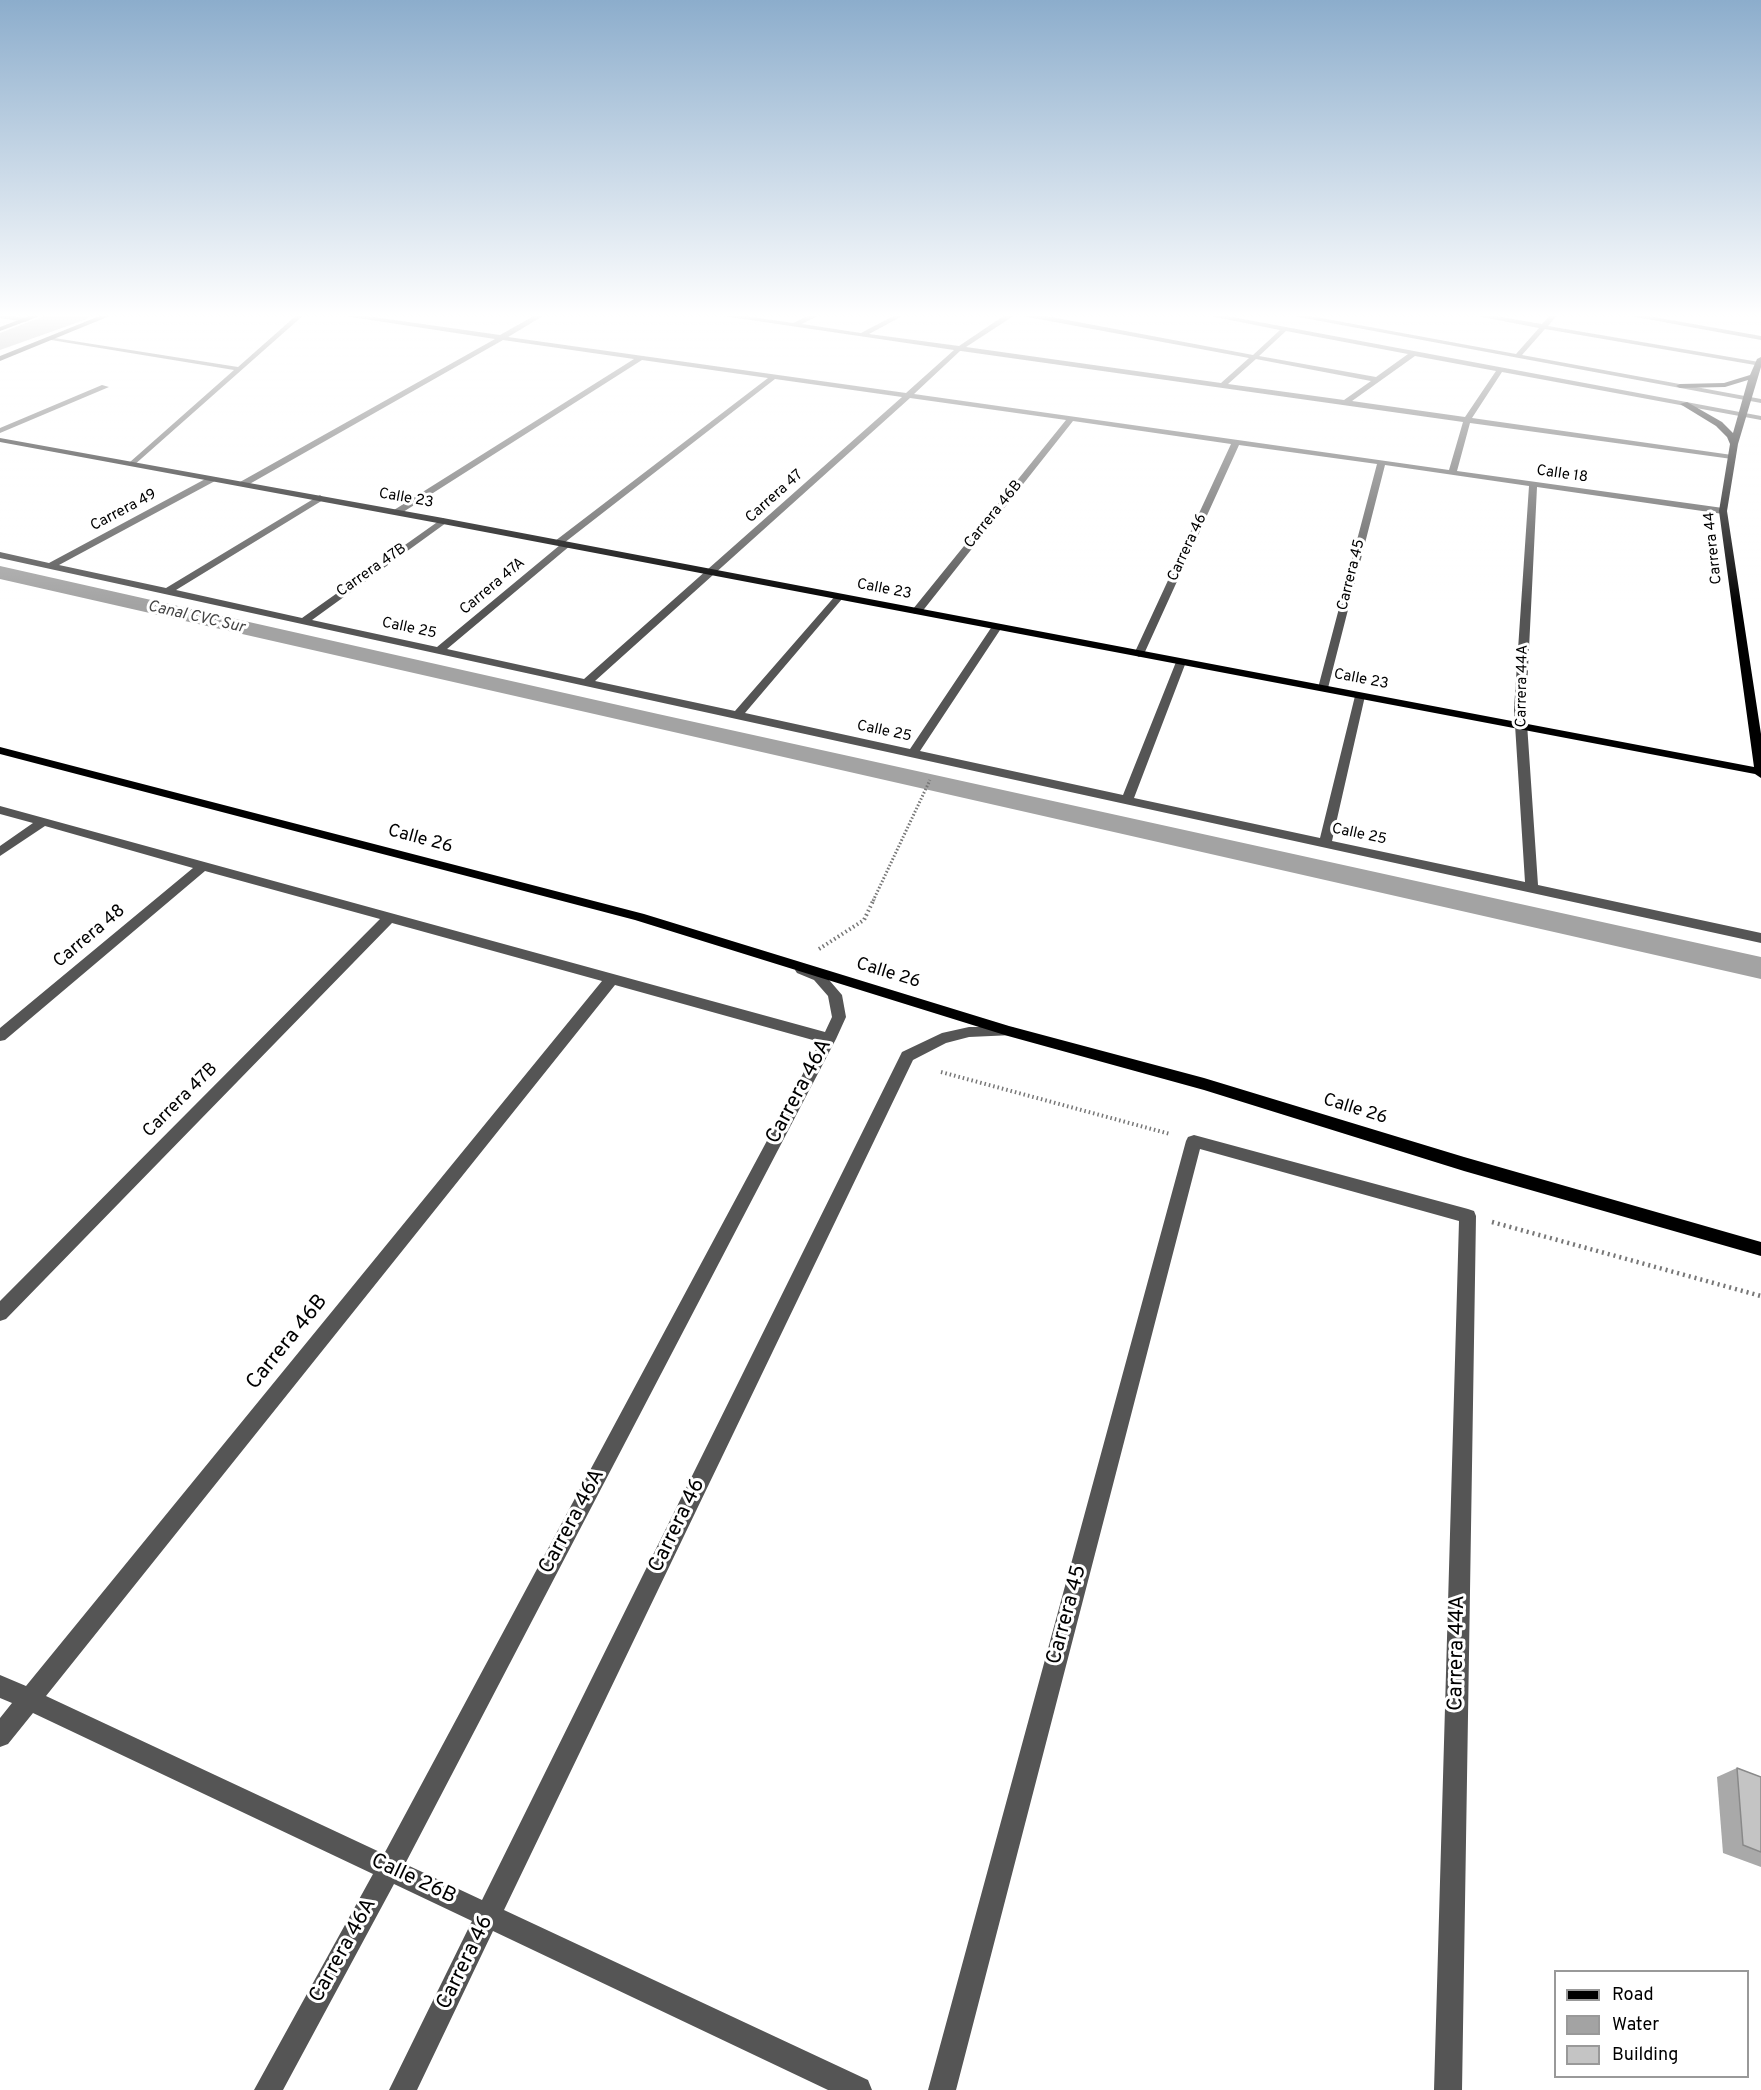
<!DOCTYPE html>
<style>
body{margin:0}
#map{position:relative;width:1761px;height:2090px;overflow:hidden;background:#fff;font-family:Overpass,sans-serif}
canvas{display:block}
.legend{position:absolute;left:1554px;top:1970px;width:195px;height:108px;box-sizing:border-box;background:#fff;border:2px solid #999;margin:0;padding:8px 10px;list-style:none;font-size:18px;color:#000}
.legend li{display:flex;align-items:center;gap:12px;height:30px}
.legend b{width:30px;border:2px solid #999}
</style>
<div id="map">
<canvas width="1761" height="2090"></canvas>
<ul class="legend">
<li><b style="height:8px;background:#000"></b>Road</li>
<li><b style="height:16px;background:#a3a3a3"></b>Water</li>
<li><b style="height:16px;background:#c4c4c4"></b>Building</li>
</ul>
</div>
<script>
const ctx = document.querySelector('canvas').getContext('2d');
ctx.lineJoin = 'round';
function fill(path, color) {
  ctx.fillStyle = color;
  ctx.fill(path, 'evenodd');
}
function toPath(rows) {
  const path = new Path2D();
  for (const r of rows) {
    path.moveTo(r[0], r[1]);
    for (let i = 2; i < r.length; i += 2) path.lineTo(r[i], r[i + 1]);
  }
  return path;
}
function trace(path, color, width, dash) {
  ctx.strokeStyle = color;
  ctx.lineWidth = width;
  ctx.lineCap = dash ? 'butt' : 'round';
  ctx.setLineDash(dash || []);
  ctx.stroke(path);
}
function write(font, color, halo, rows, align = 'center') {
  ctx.font = font + ' Overpass,sans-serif';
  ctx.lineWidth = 6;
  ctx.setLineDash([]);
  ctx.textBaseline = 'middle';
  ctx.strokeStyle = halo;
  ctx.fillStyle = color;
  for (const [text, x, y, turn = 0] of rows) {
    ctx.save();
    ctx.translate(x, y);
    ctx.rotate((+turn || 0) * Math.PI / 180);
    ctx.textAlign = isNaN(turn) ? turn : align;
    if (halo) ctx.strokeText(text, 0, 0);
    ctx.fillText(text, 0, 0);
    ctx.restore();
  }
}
fill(toPath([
 [0,566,658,714,1761,957,1761,979,0,579]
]), '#a3a3a3');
fill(toPath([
 [52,313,91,313,87,319,0,350,0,333,52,313]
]), '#a3a3a3');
trace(toPath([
 [873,901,930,780]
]), '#777', 3, [1.5, 2]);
trace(toPath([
 [819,949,864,920,874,899],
 [941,1072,1170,1134]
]), '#777', 4, [1.5, 3]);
trace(toPath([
 [1492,1222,1761,1296]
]), '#777', 4.5, [2, 4]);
fill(toPath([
 [299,313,306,313,133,466,130,466,130,462,234,370,45,339,48,337,238,367,299,313],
 [325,313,345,313,500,335,539,313,548,313,508,337,906,393,954,350,703,313,724,313,793,323,814,313,823,313,802,324,861,333,899,313,908,313,869,334,959,346,1008,313,1030,313,1253,355,1280,330,1195,313,1211,313,1761,416,1761,420,1502,372,1472,418,1732,455,1736,457,1732,459,1470,423,1457,471,1723,508,1727,511,1723,514,1537,487,1526,709,1538,885,1761,933,1761,943,0,558,0,552,49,563,209,477,215,477,215,481,59,565,166,588,320,495,324,498,323,500,176,590,302,618,443,518,447,521,446,523,312,620,437,647,560,545,555,545,555,541,768,378,642,360,400,514,394,514,394,510,634,359,503,340,246,486,240,486,240,482,495,339,325,313],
 [1015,315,1017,315,1249,358,1221,383,966,347,1015,315],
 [1286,331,1408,354,1376,377,1259,356,1286,331],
 [960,351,961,351,1463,422,1449,470,914,394,960,351],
 [1415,356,1496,371,1465,417,1352,401,1415,356],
 [1256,359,1371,381,1344,400,1228,384,1256,359],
 [775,379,902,397,584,679,447,649,571,545,564,543,775,379],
 [910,398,1066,420,913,609,913,613,917,614,921,613,1073,421,1231,444,1134,654,1139,657,1144,654,1239,445,1377,464,1318,688,1323,691,1328,688,1385,465,1529,486,1514,709,1525,882,1332,841,1365,696,1360,693,1355,696,1320,838,1134,798,1186,662,1181,659,1176,662,1123,795,920,751,1002,627,997,624,993,625,910,749,745,713,842,599,842,595,839,594,836,595,735,711,595,681,910,398],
 [1277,313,1294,313,1516,354,1539,328,1461,313,1478,313,1542,324,1552,313,1559,313,1548,326,1759,362,1761,366,1545,329,1522,355,1761,399,1761,403,1277,313],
 [1614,313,1631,313,1761,336,1761,340,1614,313],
 [0,314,26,318,29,320,26,322,0,318,0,314],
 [102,385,109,387,0,433,0,428,102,385],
 [0,806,825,1032,832,1017,828,996,814,980,797,973,795,970,802,965,824,974,842,995,846,1017,836,1039,405,1864,482,1900,902,1052,942,1033,969,1027,1013,1027,1015,1031,1013,1035,969,1037,946,1043,913,1060,504,1910,868,2080,872,2090,828,2090,493,1931,417,2090,389,2090,472,1921,394,1884,283,2090,254,2090,373,1874,33,1713,8,1744,0,1747,0,1718,12,1703,0,1698,0,1675,26,1686,602,981,392,923,6,1319,0,1321,0,1301,380,919,205,871,5,1040,0,1041,0,1028,193,868,45,826,0,856,0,846,33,823,0,814,0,806],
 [615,985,820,1042,384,1854,46,1696,615,985],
 [1194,1135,1468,1209,1474,1211,1476,1216,1462,2090,1434,2090,1459,1221,1200,1149,956,2090,928,2090,1186,1141,1188,1137,1194,1135]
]), '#555');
fill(toPath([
 [37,313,48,313,0,331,0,327,37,313],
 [107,313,117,313,0,361,0,356,107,313],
 [1761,357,1761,367,1738,444,1727,511,1761,734,1761,778,1755,774,443,524,0,442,0,438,443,518,1754,767,1719,511,1730,444,1727,437,1716,426,1680,404,1687,402,1722,422,1733,433,1748,380,1725,387,1680,388,1676,386,1680,384,1724,383,1750,375,1757,359,1761,357],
 [0,747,644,914,1009,1026,1204,1078,1464,1157,1761,1242,1761,1256,1464,1171,1204,1090,1008,1036,635,920,0,754,0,747]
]), '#000');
fill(toPath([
 [1737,1768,1761,1777,1761,1867,1723,1853,1717,1777]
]), '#a9a9a9');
const building = toPath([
 [1737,1768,1761,1777,1761,1852,1743,1845,1737,1768]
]);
fill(building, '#c4c4c4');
trace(building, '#898989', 1.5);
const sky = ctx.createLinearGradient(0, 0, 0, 606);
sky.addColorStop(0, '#8cadcc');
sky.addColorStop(0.52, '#fff');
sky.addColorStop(1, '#ffffff00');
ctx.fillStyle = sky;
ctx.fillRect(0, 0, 1761, 606);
write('15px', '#000', '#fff', [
 ["Calle 18",1562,475,8],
 ["Carrera 47",775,497,-42],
 ["Calle 23",406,499,10],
 ["Carrera 49",124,511,-28],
 ["Carrera 46B",994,515,-51],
 ["Carrera 46",1188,548,-65],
 ["Carrera 44",1714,548,-96],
 ["Carrera 47B",372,571,-35],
 ["Carrera 45",1352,575,-76],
 ["Carrera 47A",493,587,-40],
 ["Calle 23",884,590,11],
 ["Calle 25",409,629,12],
 ["Calle 23",1361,680,11],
 ["Carrera 44A",1523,686,-89],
 ["Calle 25",884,732,12],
 ["Calle 25",1359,835,12]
]);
write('italic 16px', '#444', '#fff', [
 ["Canal CVC Sur",196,618,13]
]);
write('18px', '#000', '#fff', [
 ["Calle 26",420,840,15],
 ["Carrera 48",90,937,-40],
 ["Calle 26",888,974,17],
 ["Carrera 47B",181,1101,-45],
 ["Calle 26",1355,1110,17]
]);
write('21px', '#000', '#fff', [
 ["Carrera 46A",800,1092,-62],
 ["Carrera 46B",288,1343,-51],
 ["Carrera 46A",573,1522,-62],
 ["Carrera 46",678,1526,-64],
 ["Carrera 45",1068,1615,-75],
 ["Carrera 44A",1458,1653,-89],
 ["Calle 26B",413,1880,25],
 ["Carrera 46A",344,1951,-61],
 ["Carrera 46",466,1963,-64]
]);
</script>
